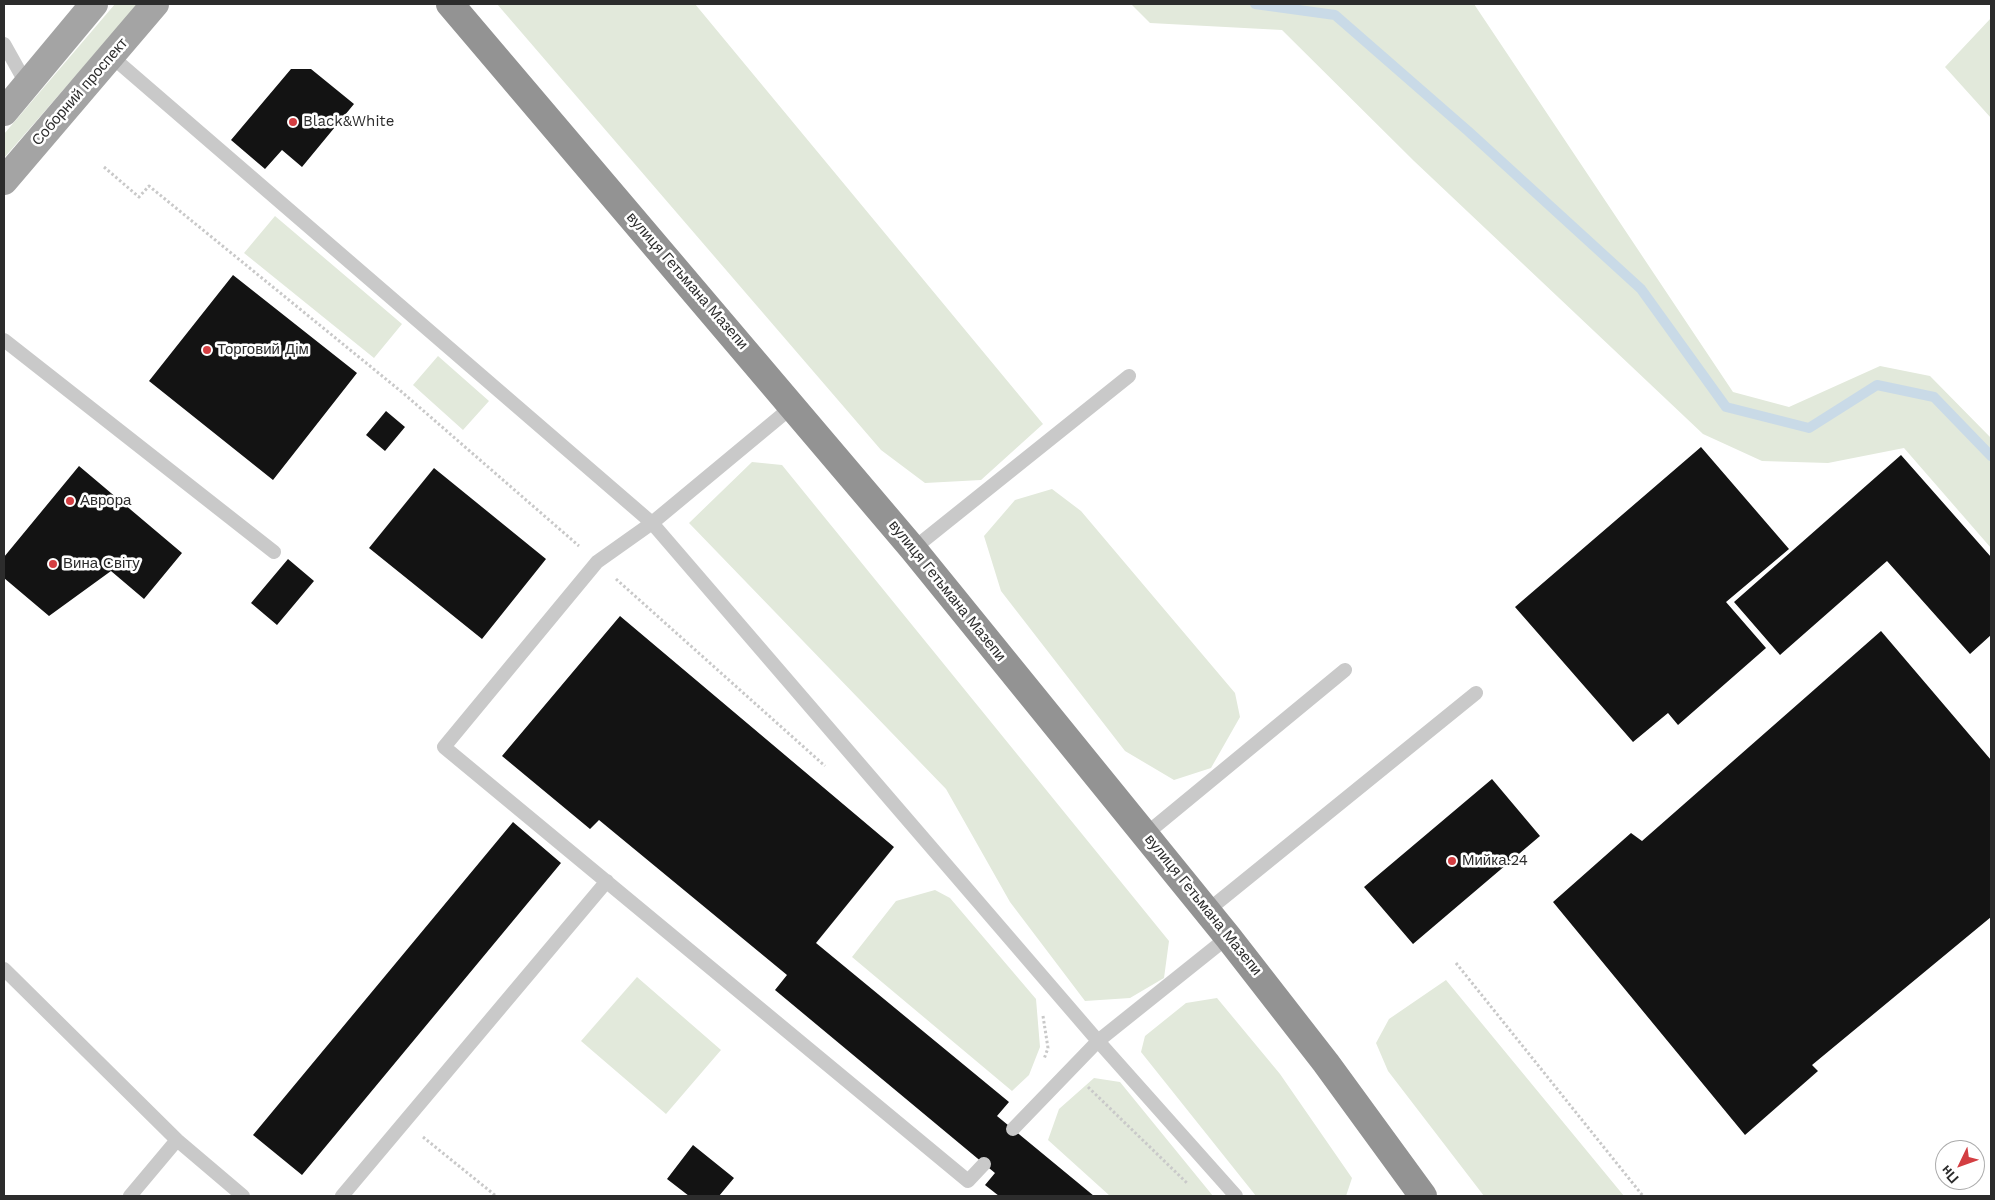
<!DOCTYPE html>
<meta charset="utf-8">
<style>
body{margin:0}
#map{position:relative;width:1995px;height:1200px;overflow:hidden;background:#fff;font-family:"Work Sans",sans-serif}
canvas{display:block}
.frame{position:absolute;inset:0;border:5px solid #2c2c2c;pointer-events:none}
.north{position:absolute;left:1935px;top:1140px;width:50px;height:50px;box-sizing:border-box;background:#fff;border:1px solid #ababab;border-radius:50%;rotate:228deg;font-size:14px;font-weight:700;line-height:20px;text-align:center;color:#2c2c2c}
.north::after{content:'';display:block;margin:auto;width:18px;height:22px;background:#d33e42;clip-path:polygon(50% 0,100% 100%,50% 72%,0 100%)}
</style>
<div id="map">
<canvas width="1995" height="1200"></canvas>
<div class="frame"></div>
<div class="north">Пн</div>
</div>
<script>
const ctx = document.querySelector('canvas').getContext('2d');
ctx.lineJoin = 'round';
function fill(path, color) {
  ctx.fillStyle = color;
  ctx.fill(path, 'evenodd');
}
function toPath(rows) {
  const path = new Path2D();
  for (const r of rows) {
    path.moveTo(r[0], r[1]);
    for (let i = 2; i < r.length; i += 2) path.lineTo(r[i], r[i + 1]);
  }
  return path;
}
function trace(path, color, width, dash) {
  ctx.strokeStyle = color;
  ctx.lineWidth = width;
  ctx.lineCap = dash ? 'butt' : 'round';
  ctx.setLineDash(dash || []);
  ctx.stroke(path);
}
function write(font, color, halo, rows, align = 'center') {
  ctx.font = font + ' "Work Sans",sans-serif';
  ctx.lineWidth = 5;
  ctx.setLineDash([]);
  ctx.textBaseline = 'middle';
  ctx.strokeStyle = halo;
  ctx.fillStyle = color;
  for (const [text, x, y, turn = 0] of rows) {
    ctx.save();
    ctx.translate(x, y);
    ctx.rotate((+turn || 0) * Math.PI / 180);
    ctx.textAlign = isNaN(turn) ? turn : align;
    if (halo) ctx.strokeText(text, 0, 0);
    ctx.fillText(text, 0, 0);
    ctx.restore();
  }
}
fill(toPath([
 [115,4,138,4,4,158,4,134],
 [497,4,695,4,1043,424,981,480,925,483,881,450],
 [1131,4,1474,4,1733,392,1789,407,1880,366,1930,376,1991,438,1991,548,1904,448,1828,463,1762,461,1703,434,1414,161,1282,30,1150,23],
 [1991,18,1991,118,1945,67],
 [275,216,402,324,374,358,244,253],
 [438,356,489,401,463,430,413,385],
 [752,462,782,465,1169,941,1164,978,1130,998,1085,1001,1010,902,946,789,689,523],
 [1052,489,1081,511,1235,693,1240,717,1211,768,1174,780,1125,751,1001,591,984,536,1015,500],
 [935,890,950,898,1036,999,1040,1047,1029,1075,1012,1091,852,957,896,901],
 [637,977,721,1050,666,1114,581,1041],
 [1446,980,1624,1196,1484,1196,1388,1071,1376,1043,1389,1019],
 [1217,998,1280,1074,1352,1178,1346,1196,1256,1196,1141,1052,1145,1036,1186,1003],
 [1094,1078,1120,1082,1213,1196,1110,1196,1048,1140,1059,1109]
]), '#e2e9db');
trace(toPath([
 [1255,4,1335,15,1468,131,1641,289,1726,407,1809,428,1877,385,1934,397,1991,456]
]), '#c9dae7', 10);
fill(toPath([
 [291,69,311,69,354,104,302,167,282,150,265,169,231,140],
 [233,275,357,373,273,480,149,381],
 [386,411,405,427,385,451,366,435],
 [1701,447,1789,549,1726,602,1766,648,1678,725,1668,713,1633,742,1515,607],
 [1901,455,1991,557,1991,635,1970,654,1887,561,1780,655,1734,602],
 [79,466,182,553,144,599,111,571,49,616,4,578,4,557],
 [434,468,546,559,482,639,369,548],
 [288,559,314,581,277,625,251,603],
 [620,616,894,847,816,943,1009,1102,997,1116,1094,1196,999,1196,985,1185,995,1173,775,990,787,975,599,820,590,829,502,756],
 [1881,631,1991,760,1991,917,1812,1065,1818,1071,1745,1135,1553,902,1631,833,1642,841],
 [1492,779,1540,836,1413,944,1364,887],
 [513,822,561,863,302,1175,253,1135],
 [693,1145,734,1178,719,1196,689,1196,667,1179]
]), '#131313');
trace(toPath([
 [104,167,139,197,149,186,403,393,579,546],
 [616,579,825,766],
 [1456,963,1643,1196],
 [1043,1016,1048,1048,1044,1059],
 [1088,1087,1188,1184],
 [423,1137,496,1196]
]), '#c9c9c9', 3, [2.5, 2.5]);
trace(toPath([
 [4,44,27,85],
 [111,56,652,523,1098,1041,1236,1196],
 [4,340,274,552],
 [793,406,652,523,597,562,444,747,968,1181,984,1164],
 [913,549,1129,376],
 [1146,834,1345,670],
 [1207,911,1476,693],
 [4,969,177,1140,243,1196],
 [1013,1129,1098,1041,1228,937],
 [130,1196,177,1140],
 [342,1196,607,881]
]), '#c9c9c9', 14);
trace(toPath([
 [4,112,94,4],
 [4,181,155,4]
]), '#a4a4a4', 28);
trace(toPath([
 [450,4,913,549,1228,937,1326,1063,1423,1196]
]), '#939393', 28);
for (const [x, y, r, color] of [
 [293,122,5,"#d33e42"],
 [207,350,5,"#d33e42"],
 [70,501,5,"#d33e42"],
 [53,564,5,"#d33e42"],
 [1452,861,5,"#d33e42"]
]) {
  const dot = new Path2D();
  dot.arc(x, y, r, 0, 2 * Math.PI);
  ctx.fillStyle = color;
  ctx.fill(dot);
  trace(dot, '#fff', 2);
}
write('15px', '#2c2c2c', '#fff', [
 ["Соборний проспект",80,92,-49],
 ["вулиця Гетьмана Мазепи",687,281,49],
 ["вулиця Гетьмана Мазепи",947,591,51],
 ["вулиця Гетьмана Мазепи",1203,905,51]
]);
write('15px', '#2c2c2c', '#fff', [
 ["Black&White",303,122],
 ["Торговий Дім",217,350],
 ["Аврора",80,501],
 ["Вина Світу",63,564],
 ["Мийка.24",1462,861]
], 'left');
</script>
